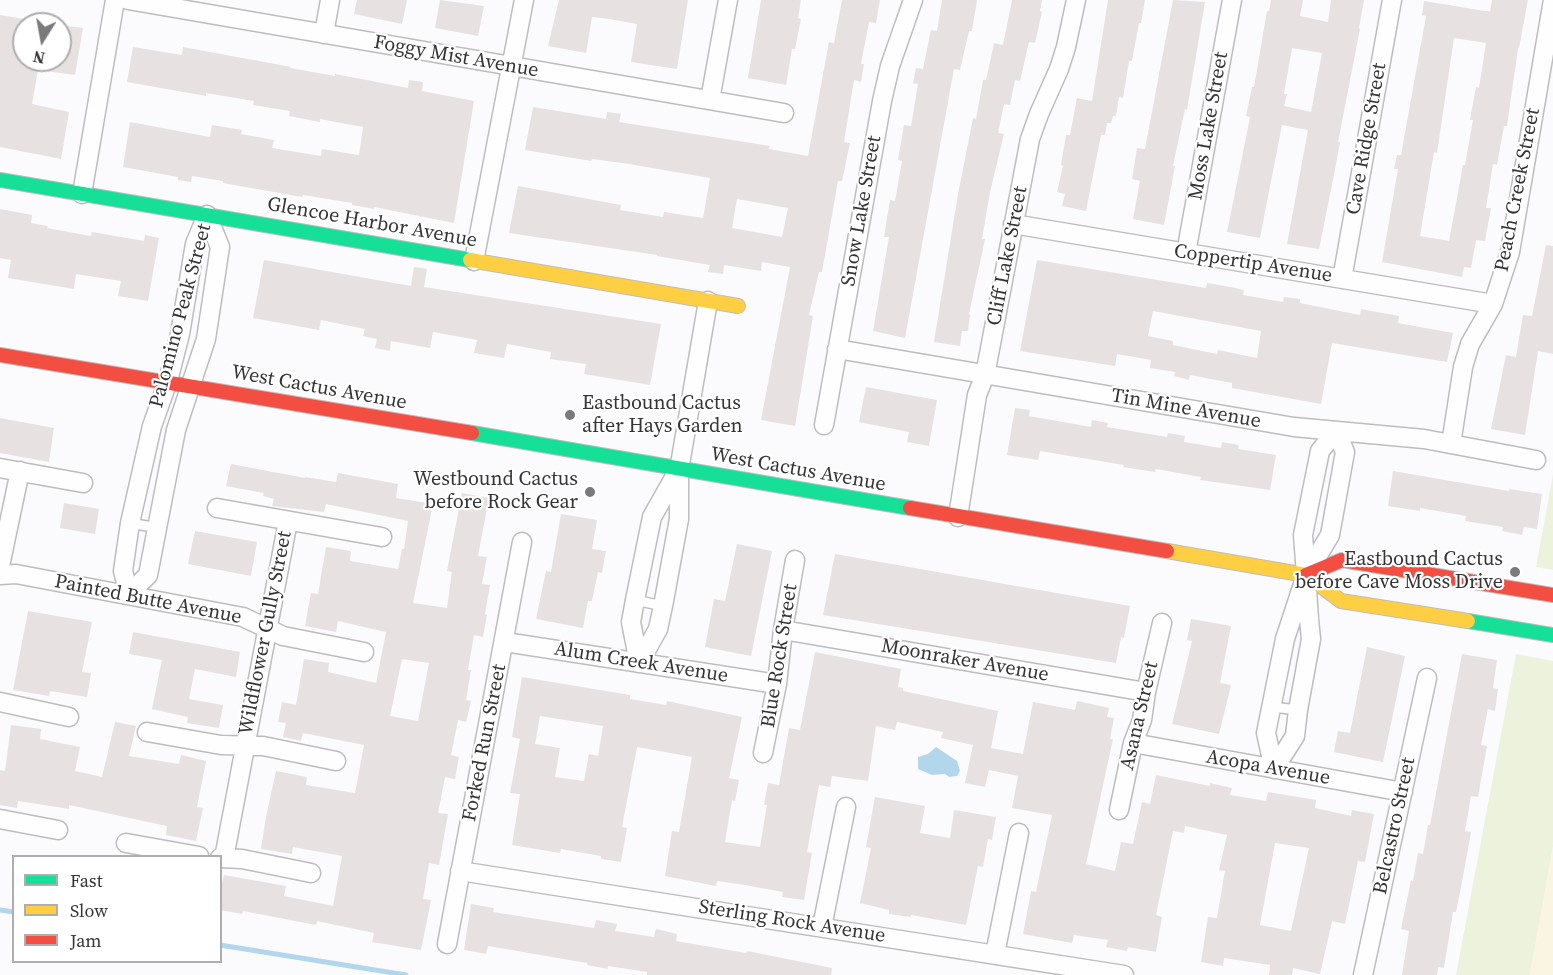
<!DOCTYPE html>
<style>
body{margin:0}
#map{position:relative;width:1553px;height:975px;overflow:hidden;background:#fbfafd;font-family:"Source Serif 4",serif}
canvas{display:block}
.legend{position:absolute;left:12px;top:855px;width:210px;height:108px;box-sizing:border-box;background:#fff;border:2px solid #aeaeaf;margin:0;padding:8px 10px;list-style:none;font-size:18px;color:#353436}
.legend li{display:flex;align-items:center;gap:12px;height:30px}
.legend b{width:30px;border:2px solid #aeaeaf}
.north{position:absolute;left:12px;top:12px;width:60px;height:60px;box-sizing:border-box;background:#fff;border:2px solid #aeaeaf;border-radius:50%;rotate:191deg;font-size:16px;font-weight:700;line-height:24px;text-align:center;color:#353436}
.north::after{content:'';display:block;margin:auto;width:21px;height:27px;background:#7a797c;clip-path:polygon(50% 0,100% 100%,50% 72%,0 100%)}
</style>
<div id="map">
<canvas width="1553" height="975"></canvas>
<ul class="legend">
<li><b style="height:8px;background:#16e098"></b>Fast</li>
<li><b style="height:8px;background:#ffcf43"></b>Slow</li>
<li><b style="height:8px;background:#f24e42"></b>Jam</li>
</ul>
<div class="north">N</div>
</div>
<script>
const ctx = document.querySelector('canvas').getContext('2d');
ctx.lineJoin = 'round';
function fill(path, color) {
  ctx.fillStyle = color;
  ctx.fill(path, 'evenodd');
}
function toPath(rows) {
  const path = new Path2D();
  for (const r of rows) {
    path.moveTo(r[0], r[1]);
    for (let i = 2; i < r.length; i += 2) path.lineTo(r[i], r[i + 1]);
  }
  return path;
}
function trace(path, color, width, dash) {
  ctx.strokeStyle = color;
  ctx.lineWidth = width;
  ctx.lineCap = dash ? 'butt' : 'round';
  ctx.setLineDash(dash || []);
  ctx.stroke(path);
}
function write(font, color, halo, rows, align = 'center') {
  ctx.font = font + ' "Source Serif 4",serif';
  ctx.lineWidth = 4.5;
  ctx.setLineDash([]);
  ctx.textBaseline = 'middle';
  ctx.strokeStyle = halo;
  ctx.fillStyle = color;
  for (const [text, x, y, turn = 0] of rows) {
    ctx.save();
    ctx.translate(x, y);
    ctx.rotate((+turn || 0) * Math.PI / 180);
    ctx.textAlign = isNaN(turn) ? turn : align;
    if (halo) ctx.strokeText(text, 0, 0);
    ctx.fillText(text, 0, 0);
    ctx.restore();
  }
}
fill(toPath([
 [1553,474,1553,570,1536,567],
 [1516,654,1553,661,1553,847,1530,975,1456,975]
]), '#edf2dd');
fill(toPath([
 [1553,847,1553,975,1530,975]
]), '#faf4e2');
fill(toPath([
 [936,747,957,761,960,771,957,776,949,777,945,774,932,775,918,769,918,757,928,754]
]), '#b2d6eb');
trace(toPath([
 [0,910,14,912],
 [220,945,406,975]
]), '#b2d6eb', 5);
fill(toPath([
 [357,0,407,0,402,24,354,14],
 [440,0,484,6,478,36,435,28],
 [559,0,688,0,677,69,631,62,637,24,609,19,592,17,586,53,548,46],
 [761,0,801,0,798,18,801,19,795,49,792,49,786,85,748,78],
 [842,0,880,0,876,23,869,22,861,64,864,64,861,82,854,80,844,142,850,143,842,181,838,181,822,272,819,272,809,315,813,316,795,426,761,420,790,267,762,262,761,271,724,265,723,274,708,272,710,265,657,256,657,255,509,233,518,186,621,205,620,210,663,217,664,212,703,218,710,178,629,164,592,159,591,161,525,150,533,107,606,119,607,112,621,114,619,122,770,146,769,149,808,156,829,42,834,43],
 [737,199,788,208,782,237,732,228],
 [942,0,977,0,972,31,969,31,960,70,954,69,905,338,873,331,889,237,884,237,890,200,895,201,902,161,898,160,904,125,911,126,918,84,913,83,916,68,923,69,931,30,937,31],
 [1012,0,1042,0,1040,11,1042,12,1035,43,1029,42,1020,81,1015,80,1010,105,1004,104,998,133,1004,134,990,192,982,239,985,239,969,314,970,315,968,331,962,331,960,346,934,342,958,194,973,118,976,119,983,80,986,80,994,43,1003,45],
 [1108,0,1145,0,1141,23,1139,23,1132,61,1129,61,1123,98,1119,97,1116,116,1113,116,1111,123,1107,123,1105,135,1101,135,1086,211,1062,206,1065,194,1057,192,1063,166,1061,165,1066,135,1070,135,1077,98,1092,101],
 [1173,0,1205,2,1187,110,1185,109,1173,166,1175,166,1164,225,1133,219,1140,181,1132,179,1137,148,1145,149],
 [1271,0,1303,0,1300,16,1328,22,1331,0,1364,0,1359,28,1360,29,1338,142,1340,142,1334,175,1319,249,1287,244,1308,130,1282,125,1260,238,1227,232,1250,117,1246,116,1252,87,1254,87,1267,11,1269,11],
 [1292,48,1322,53,1311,112,1284,106,1287,94,1284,94],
 [1492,0,1528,0,1519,48,1518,48,1507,126,1504,126,1497,165,1493,164,1486,208,1491,208,1485,241,1476,240,1471,268,1464,267,1462,277,1382,262,1398,169,1394,169,1397,155,1401,155,1426,16,1422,15,1424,1,1485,11,1490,11],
 [1454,38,1486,43,1479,88,1476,87,1470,120,1473,120,1465,165,1463,165,1449,241,1420,236,1434,152,1437,153],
 [0,15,24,19,24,60,60,60,60,25,83,28,75,75,38,70,32,104,69,112,61,159,0,147],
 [133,47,182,55,183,47,291,67,290,68,335,76,335,74,408,88,409,80,423,82,422,91,474,101,454,223,374,207,374,209,352,205,352,203,303,195,302,197,223,183,223,181,192,176,191,182,178,180,178,177,123,167,130,122,210,137,212,125,242,130,241,134,274,140,272,148,321,156,322,149,359,155,363,127,320,119,320,122,289,116,290,111,253,105,254,101,206,93,206,96,127,82],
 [0,209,32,215,31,223,48,226,47,228,91,236,92,232,144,241,145,235,159,238,148,301,118,296,121,281,76,274,74,289,8,278,11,260,0,258],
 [1546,245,1553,246,1553,354,1538,351,1525,435,1491,429,1506,355,1516,357,1523,315,1532,316],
 [264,260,411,286,414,267,427,269,424,287,661,324,650,385,584,374,586,364,550,359,551,352,507,344,504,358,474,353,477,340,433,332,430,348,391,341,390,351,375,348,377,339,363,336,365,329,321,320,319,330,253,318],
 [1037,260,1206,288,1207,283,1230,287,1244,290,1243,295,1283,302,1284,297,1300,299,1300,303,1360,315,1361,309,1399,316,1398,323,1453,333,1447,362,1332,343,1321,404,1232,388,1232,383,1190,375,1189,380,1174,376,1175,372,1150,368,1151,360,1117,354,1115,366,1020,351],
 [1153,311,1261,331,1257,358,1218,350,1217,354,1173,345,1173,341,1148,336],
 [866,387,937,400,929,446,907,442,909,432,859,422],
 [1015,408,1030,410,1029,416,1091,427,1092,420,1108,423,1107,427,1167,437,1168,433,1185,436,1184,442,1221,448,1222,442,1239,445,1238,449,1276,455,1270,490,1200,480,1201,477,1156,469,1155,472,1123,467,1124,465,1040,451,1038,460,1007,455],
 [0,418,54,428,49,462,0,453],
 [231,464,305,478,305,477,336,482,338,473,398,484,396,498,433,504,413,603,447,608,452,572,447,571,462,493,489,498,478,556,487,557,482,584,490,585,485,614,487,615,483,637,474,635,468,670,471,670,466,700,471,701,466,722,458,720,451,755,459,757,455,779,445,777,438,813,448,814,439,865,429,863,423,899,431,900,421,950,372,942,374,933,317,921,316,925,243,911,242,914,220,910,220,892,224,875,286,886,284,896,333,906,342,856,293,847,292,854,261,849,266,817,276,771,307,777,306,785,355,793,364,745,303,733,301,741,283,737,286,723,278,722,282,702,296,705,304,659,329,663,328,672,376,683,386,632,338,621,336,632,305,626,311,593,318,594,326,547,351,551,350,561,398,569,402,549,404,549,408,521,326,504,324,512,272,506,274,499,263,496,264,493,226,486],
 [402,659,429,663,418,721,390,716],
 [1393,471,1509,491,1509,489,1542,494,1537,529,1524,527,1522,535,1502,531,1503,527,1465,521,1466,516,1420,508,1420,511,1388,506],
 [64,503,99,509,95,534,60,528],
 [561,514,597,520,592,549,606,551,602,573,598,572,592,601,588,601,583,628,536,619,546,571,551,572],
 [195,531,257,542,251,576,188,564],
 [737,544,772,551,751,656,705,647,714,599,725,601],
 [835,554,1130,606,1124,638,1121,637,1116,663,823,615],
 [28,611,92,622,82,672,91,673,87,697,50,691,49,696,13,690],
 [1191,619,1231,626,1220,683,1231,685,1219,734,1172,724,1192,641,1187,640],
 [133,632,240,652,236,677,195,669,189,699,223,705,219,728,187,723,188,717,152,709,162,660,129,654],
 [1367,647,1405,656,1383,762,1334,752,1338,731,1350,733],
 [815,652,901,669,898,687,903,688,903,691,998,711,991,748,1023,754,1033,702,1075,710,1077,701,1109,708,1107,717,1114,718,1110,739,1113,739,1086,864,1115,871,1121,842,1133,844,1142,802,1150,804,1156,775,1210,786,1210,783,1232,788,1230,795,1266,801,1268,792,1316,800,1315,808,1351,816,1352,810,1374,814,1365,862,1358,861,1345,924,1332,921,1320,974,1293,968,1292,975,1269,975,1270,965,1224,958,1223,966,1201,962,1208,917,1217,918,1225,871,1219,870,1227,835,1185,826,1184,833,1173,831,1156,915,1162,917,1156,952,1128,947,1127,951,1106,947,1108,940,1074,935,1072,943,1023,934,1031,891,1036,892,1052,815,1012,808,1018,776,989,770,985,787,965,783,973,745,941,738,943,732,897,722,895,730,876,726,868,781,832,776,830,787,819,785,807,852,812,853,804,900,782,897,783,892,745,885,717,881,716,886,665,876,672,831,679,832,692,757,637,747,622,827,627,828,621,862,601,859,601,856,561,849,560,853,512,845,520,794,510,793,520,739,512,737,522,677,630,695,630,699,666,705,667,701,742,717,729,778,739,780,735,801,732,800,725,842,760,847,767,805,764,805,768,783,779,785,789,728,800,730],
 [540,716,603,726,598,756,589,754,584,781,555,777,560,748,535,744],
 [1275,843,1309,848,1291,931,1260,925],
 [1462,654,1497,660,1493,688,1498,689,1495,711,1488,709,1481,745,1487,746,1478,797,1471,796,1465,831,1471,832,1462,882,1456,912,1453,912,1444,968,1438,967,1437,975,1402,975,1409,931,1401,929,1411,880,1413,881,1418,853,1423,854,1428,825,1430,825],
 [115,722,136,726,129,756,179,764,181,755,206,761,197,807,203,808,196,841,166,835,167,826,69,805,69,809,18,801,17,808,0,805,0,770,5,771,11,725,41,729,40,739,80,747,75,771,102,777],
 [875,797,925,806,920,833,950,838,954,810,996,817,992,840,988,839,983,867,978,866,966,925,911,915,910,917,889,914,889,910,860,903,871,848,866,847],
 [471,904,494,908,493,912,594,928,596,920,617,924,615,931,654,937,656,929,677,934,676,941,746,953,747,951,832,968,831,975,647,975,647,972,608,966,608,969,587,965,587,963,488,946,486,954,464,950]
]), '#e8e1e1');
const lane = toPath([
 [130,523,158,528],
 [635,600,663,606],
 [1272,707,1298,710]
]);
const street = toPath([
 [128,0,784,113],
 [324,34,330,0],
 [710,100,728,0],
 [82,194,115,0],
 [1013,224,1493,304],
 [1186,253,1232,0],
 [474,261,524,0],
 [1342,279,1392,0],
 [837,349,1294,427,1424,439,1536,460],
 [824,425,882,101,890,66,913,0],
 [1451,444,1463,367,1470,344,1493,304,1510,252,1553,0],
 [0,468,83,483],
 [217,508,382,537],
 [958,517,977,395,985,375,1030,139,1039,114,1059,69,1066,47,1076,0],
 [0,566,20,471],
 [0,575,16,574,243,617,283,636,364,652],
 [129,594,148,575,176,430,206,339,220,247,207,215],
 [129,594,123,571,130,523,152,426,168,381,180,334,195,244,207,215],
 [783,630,1146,692],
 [505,642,777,684],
 [639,663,658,629,663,606,679,519,679,470,708,301],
 [639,663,631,622,635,600,652,517,678,471],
 [0,702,69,717],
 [147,732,221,745,263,746,336,761],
 [1133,743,1403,792],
 [763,753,777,684,783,630,795,560],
 [1274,769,1266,733,1285,639,1306,575,1330,535,1345,452,1336,431,1320,451,1303,535,1306,575,1309,619,1311,639,1298,710,1295,736,1274,769],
 [1119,810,1133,743,1142,720,1146,692,1162,623],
 [0,819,58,830],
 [126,843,199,856],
 [220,858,242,859,311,873],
 [224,858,288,521],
 [460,871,1124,975],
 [822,927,846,807],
 [447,944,522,542],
 [995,954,1019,833],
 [1363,975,1427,678]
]);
const fast = toPath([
 [0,180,470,260],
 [472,433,910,508],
 [1468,621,1553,635]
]);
const slow = toPath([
 [470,260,738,306],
 [1167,551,1306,575,1341,601,1468,621]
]);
const jam = toPath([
 [0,355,472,433],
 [910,508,1167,551],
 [1306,575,1342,560,1553,595]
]);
trace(lane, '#bdbdbf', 12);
trace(street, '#bdbdbf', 21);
trace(fast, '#bdbdbf', 16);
trace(slow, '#bdbdbf', 16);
trace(jam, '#bdbdbf', 16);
trace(lane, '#fefeff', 9);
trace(street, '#fefeff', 18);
trace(fast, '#16e098', 14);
trace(slow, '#ffcf43', 14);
trace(jam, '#f24e42', 14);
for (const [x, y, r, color] of [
 [570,415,6,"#7a797c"],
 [590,492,6,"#7a797c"],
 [1515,572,6,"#7a797c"]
]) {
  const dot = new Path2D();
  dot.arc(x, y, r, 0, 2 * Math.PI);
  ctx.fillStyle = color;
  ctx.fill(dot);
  trace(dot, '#fff', 2);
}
write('20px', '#353436', '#fff', [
 ["Foggy Mist Avenue",456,57,10],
 ["Moss Lake Street",1209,126,-80],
 ["Cave Ridge Street",1367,139,-80],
 ["Peach Creek Street",1518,190,-79],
 ["Snow Lake Street",862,211,-80],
 ["Glencoe Harbor Avenue",372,223,10],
 ["Cliff Lake Street",1008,256,-79],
 ["Coppertip Avenue",1253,264,9],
 ["Palomino Peak Street",181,316,-75],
 ["West Cactus Avenue",319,388,10],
 ["Tin Mine Avenue",1186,409,10],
 ["West Cactus Avenue",798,470,10],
 ["Painted Butte Avenue",148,600,11],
 ["Wildflower Gully Street",266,633,-79],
 ["Blue Rock Street",780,656,-81],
 ["Moonraker Avenue",965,661,10],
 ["Alum Creek Avenue",641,663,9],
 ["Asana Street",1140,716,-77],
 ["Forked Run Street",485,743,-79],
 ["Acopa Avenue",1268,768,10],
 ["Belcastro Street",1395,826,-78],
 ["Sterling Rock Avenue",792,922,9]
]);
write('20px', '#353436', '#fff', [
 ["Eastbound Cactus",582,404,"left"],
 ["after Hays Garden",582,427,"left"],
 ["Westbound Cactus",578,480],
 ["before Rock Gear",578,503],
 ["Eastbound Cactus",1503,560],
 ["before Cave Moss Drive",1503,583]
], 'right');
</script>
